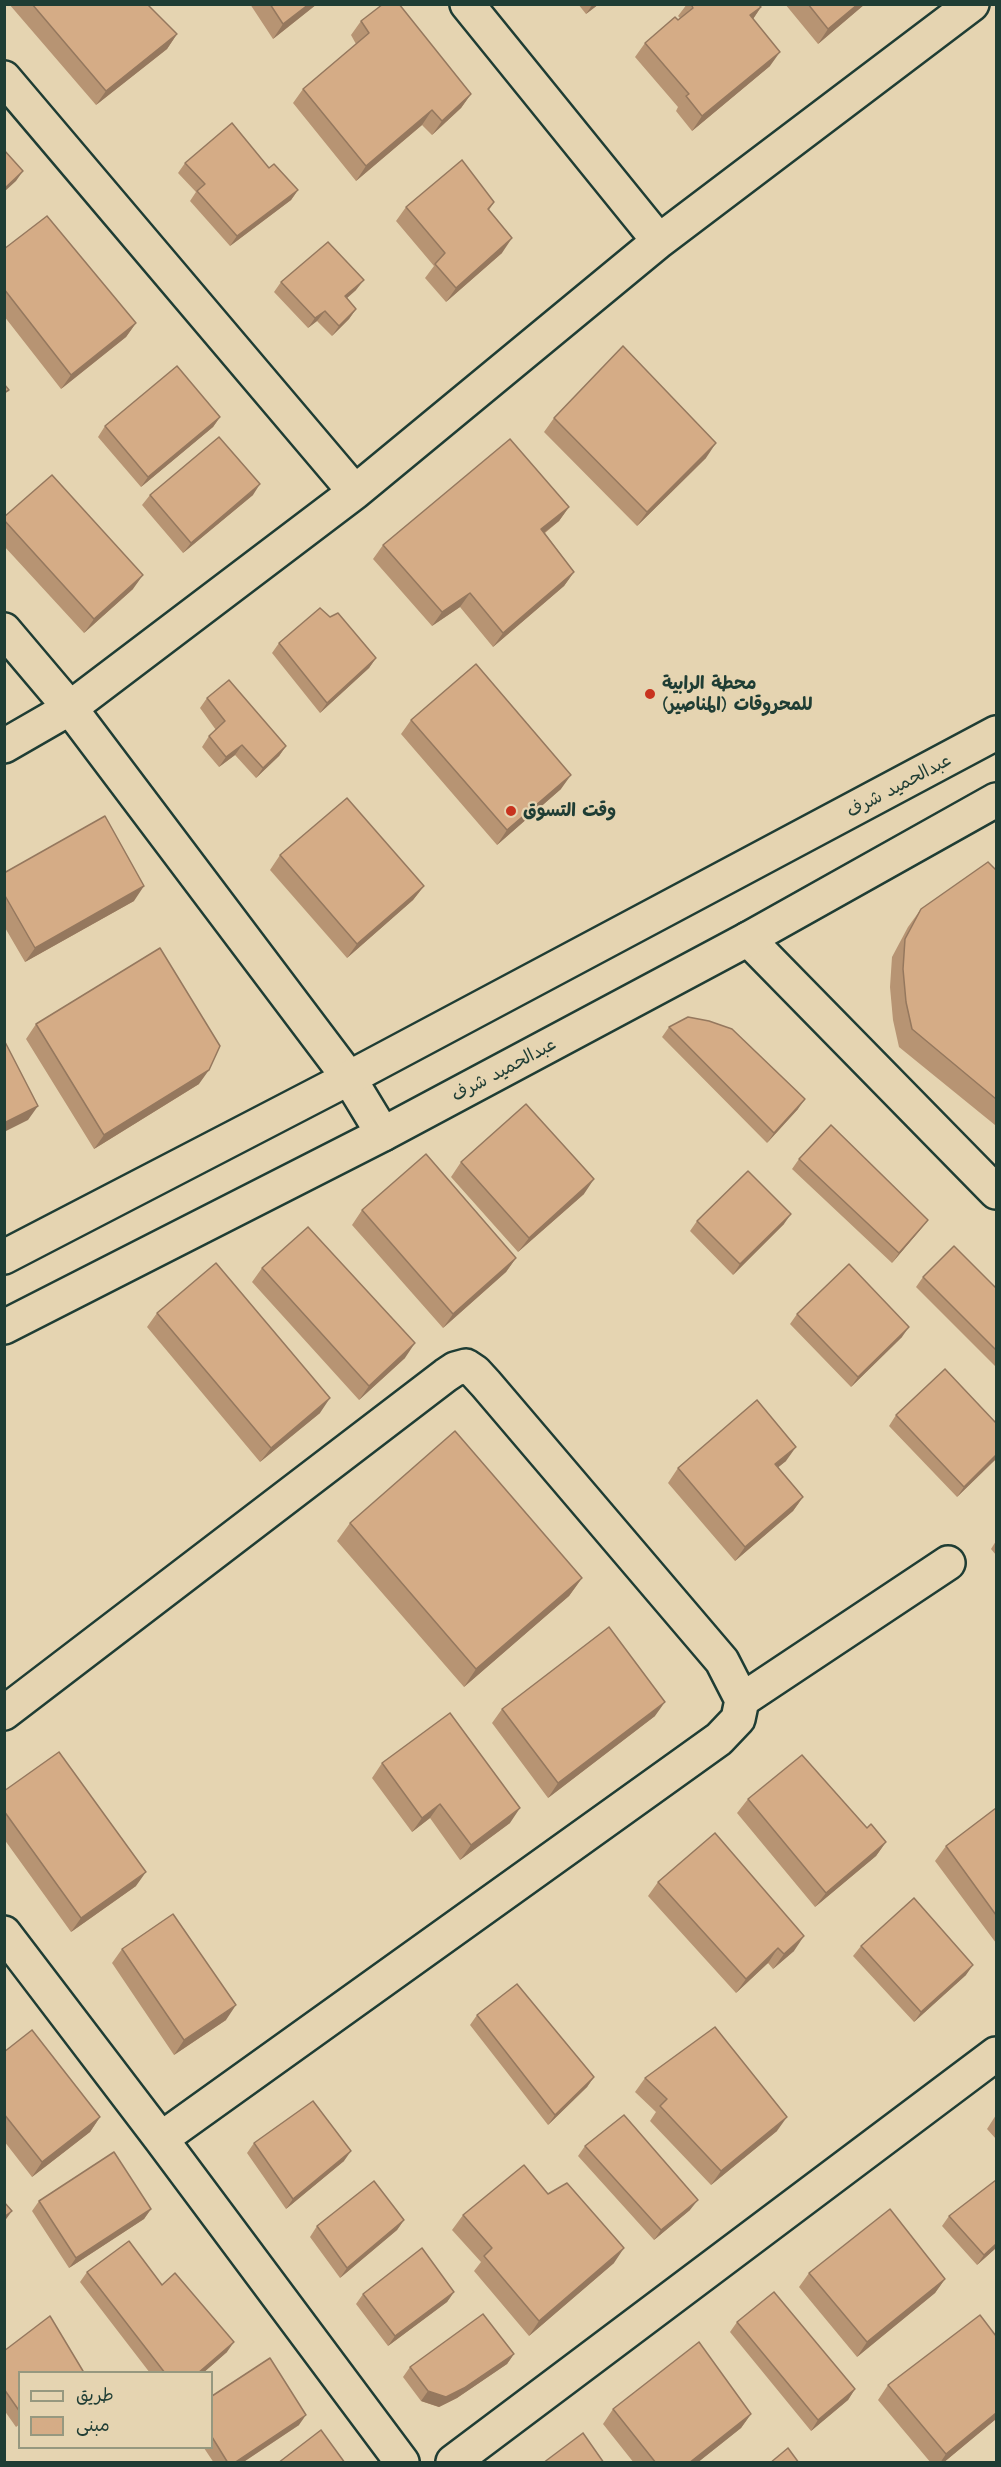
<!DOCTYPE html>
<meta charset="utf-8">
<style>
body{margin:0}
#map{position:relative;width:1001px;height:2467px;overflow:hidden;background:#e5d4b1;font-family:"Comic Neue","Playpen Sans Arabic",sans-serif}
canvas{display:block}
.frame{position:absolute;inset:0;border:6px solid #1f3d34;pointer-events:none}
.legend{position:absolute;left:18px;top:2371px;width:195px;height:78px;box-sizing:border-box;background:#e5d4b1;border:2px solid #96987f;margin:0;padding:8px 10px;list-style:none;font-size:18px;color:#1f3d34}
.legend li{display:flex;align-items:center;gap:12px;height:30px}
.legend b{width:30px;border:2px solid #96987f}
</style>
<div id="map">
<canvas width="1001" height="2467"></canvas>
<div class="frame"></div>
<ul class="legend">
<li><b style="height:8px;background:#e5d4b1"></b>طريق</li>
<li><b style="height:16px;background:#d5ac86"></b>مبنى</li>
</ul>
</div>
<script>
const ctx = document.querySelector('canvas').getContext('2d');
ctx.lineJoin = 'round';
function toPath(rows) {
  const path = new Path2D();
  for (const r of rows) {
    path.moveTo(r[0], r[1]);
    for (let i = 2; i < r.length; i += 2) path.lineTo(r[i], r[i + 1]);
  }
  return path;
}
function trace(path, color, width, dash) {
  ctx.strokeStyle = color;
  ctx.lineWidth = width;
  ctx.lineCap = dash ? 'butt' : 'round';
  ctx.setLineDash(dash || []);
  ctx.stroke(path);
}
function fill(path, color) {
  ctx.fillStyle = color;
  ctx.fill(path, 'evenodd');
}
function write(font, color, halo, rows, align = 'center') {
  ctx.font = font + ' "Comic Neue","Playpen Sans Arabic",sans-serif';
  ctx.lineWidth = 4.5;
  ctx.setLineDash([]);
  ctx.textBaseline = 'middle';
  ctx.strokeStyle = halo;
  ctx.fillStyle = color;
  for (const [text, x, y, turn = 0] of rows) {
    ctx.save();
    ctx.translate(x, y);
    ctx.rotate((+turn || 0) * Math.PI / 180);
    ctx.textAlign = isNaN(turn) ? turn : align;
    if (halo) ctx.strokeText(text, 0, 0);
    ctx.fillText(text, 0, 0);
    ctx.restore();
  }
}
const minor = toPath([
 [467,4,659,241],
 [4,78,355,492],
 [4,630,70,708,349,1078,383,1134],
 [4,746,70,708,355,492,659,241,972,4],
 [748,939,996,1192],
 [742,1700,948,1563],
 [4,1713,446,1375,455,1369,466,1366,475,1372,486,1384,722,1661,742,1700,738,1719,719,1739,161,2139],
 [4,1933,161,2139,402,2462],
 [453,2462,996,2054]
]);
const primary = toPath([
 [4,1257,349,1078,996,733],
 [4,1327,383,1134,748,939,996,800]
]);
trace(minor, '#1f3d34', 38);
trace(primary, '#1f3d34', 38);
trace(minor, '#e5d4b1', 33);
trace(primary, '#e5d4b1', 33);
fill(toPath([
 [9,4,147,4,177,34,167,49,96,105],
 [250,4,317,4,273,39],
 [578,4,599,4,586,14],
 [687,4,758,4,761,7,753,19,770,66,692,131,676,111,678,107,635,57,645,43,680,18,678,16],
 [785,4,865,4,818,44],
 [361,21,471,94,461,108,432,135,422,125,356,181,293,103,303,89,356,44,351,35],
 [185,163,269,168,298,190,291,200,230,246,190,201,196,192,178,173],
 [494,202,489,210,502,253,446,302,425,278,434,266,396,221,406,207],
 [4,249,136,323,126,337,61,389,4,316],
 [281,282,356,290,347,298,356,309,349,319,332,336,317,321,308,328,274,292],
 [220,417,213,427,141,487,98,437,105,426],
 [554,418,706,458,637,526,544,432],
 [150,495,253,495,183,553,142,505],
 [569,507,559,521,545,533,574,572,564,586,493,647,460,607,432,626,373,559,383,545],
 [4,517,133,589,84,633,4,546],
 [279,643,376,658,369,668,320,713,272,653],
 [207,698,286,746,279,756,256,778,235,755,219,767,202,747,209,736,216,730,200,708],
 [411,720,561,789,497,845,401,734],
 [280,855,424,886,413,900,347,958,270,870],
 [996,870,996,1124,995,1125,899,1047,893,1020,890,987,892,957,908,927,921,909],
 [4,873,134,901,25,962,4,926],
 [36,1024,199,1084,94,1149,26,1039],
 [669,1027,798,1109,767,1143,662,1037],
 [799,1159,920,1230,892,1263,792,1169],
 [461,1162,584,1194,518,1252,451,1177],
 [362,1210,516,1258,506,1272,443,1328,352,1225],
 [697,1221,784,1224,733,1275,690,1231],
 [262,1268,405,1358,359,1400,252,1282],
 [923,1277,996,1288,996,1367,916,1287],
 [157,1313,320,1413,260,1462,147,1327],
 [797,1314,902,1337,851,1387,790,1324],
 [896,1415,996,1459,957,1497,889,1426],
 [786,1461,778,1467,803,1497,793,1511,735,1561,668,1483,678,1468],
 [350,1523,582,1578,569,1596,464,1687,337,1541],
 [996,1541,996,1555,991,1549],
 [502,1709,655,1716,548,1798,492,1723],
 [382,1763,510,1823,460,1860,430,1818,412,1832,372,1778],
 [4,1791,136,1886,71,1932,4,1839],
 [748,1799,867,1828,886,1842,876,1856,815,1907,737,1813],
 [996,1808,996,1943,935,1861,946,1846],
 [658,1882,794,1951,773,1969,768,1963,736,1993,648,1896],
 [861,1946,966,1975,914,2022,853,1956],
 [122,1949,226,2020,174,2055,112,1963],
 [477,2015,594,2077,587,2087,548,2125,470,2025],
 [4,2052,100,2117,90,2132,32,2177,4,2141],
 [645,2078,777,2131,711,2185,650,2121,656,2112,635,2092],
 [996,2115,996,2139,987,2129],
 [254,2143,344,2161,286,2209,247,2153],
 [585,2146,690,2210,654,2240,578,2156],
 [548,2194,614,2263,529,2336,474,2271,481,2262,452,2230,463,2215],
 [39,2201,151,2209,144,2219,69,2268,32,2211],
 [949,2216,996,2248,977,2265,942,2226],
 [404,2220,397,2230,340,2278,310,2237,317,2226],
 [87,2272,162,2285,227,2352,203,2373,150,2373,80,2282],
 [809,2273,945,2279,935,2293,857,2357,799,2287],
 [454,2292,447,2302,388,2346,356,2304,363,2294],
 [737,2322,855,2389,848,2400,811,2431,730,2332],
 [4,2351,83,2371,82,2373,20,2373,20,2424,16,2427,4,2410],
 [514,2354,507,2364,457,2398,439,2407,421,2401,403,2377,410,2367],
 [888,2385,996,2419,943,2463,931,2463,878,2400],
 [212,2396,299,2425,242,2463,214,2463,204,2448,212,2448],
 [613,2409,751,2414,741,2428,697,2463,634,2463,603,2424]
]), '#b79473');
fill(toPath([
 [309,4,317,4,273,39,283,24],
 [593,4,599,4,586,14],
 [858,4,865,4,818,44,828,29],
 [761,7,751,22,750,15],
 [177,34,167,49,96,105,106,91],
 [780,52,770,66,692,131,702,116],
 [471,94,461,108,432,135,442,121],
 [432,110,422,125,356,181,366,166],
 [23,171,16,181,4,192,4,189],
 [298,190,291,200,230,246,237,236],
 [512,238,502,253,446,302,456,288],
 [364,280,356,290,338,306,345,296],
 [356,309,349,319,332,336,339,326],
 [325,311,317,321,308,328,315,318],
 [136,323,126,337,61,389,71,375],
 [220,417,213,427,141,487,148,477],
 [716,443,706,458,637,526,647,512],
 [260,484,253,495,183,553,191,543],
 [569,507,559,521,531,543,541,529],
 [574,572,564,586,493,647,503,633],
 [143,575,133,589,84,633,94,619],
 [470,593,460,607,432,626,442,612],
 [376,658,369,668,320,713,327,703],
 [242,745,235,755,219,767,226,757],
 [286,746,279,756,256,778,263,768],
 [571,775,561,789,497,845,507,830],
 [144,886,134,901,25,962,35,948],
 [424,886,413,900,347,958,357,944],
 [209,1070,199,1084,94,1149,104,1135],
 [805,1099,798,1109,767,1143,774,1133],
 [38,1106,28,1120,4,1132,4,1123],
 [594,1179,584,1194,518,1252,529,1238],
 [791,1214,784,1224,733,1275,740,1264],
 [928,1220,920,1230,892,1263,899,1253],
 [516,1258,506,1272,443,1328,453,1314],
 [909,1327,902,1337,851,1387,858,1377],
 [415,1343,405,1358,359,1400,369,1386],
 [330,1398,320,1413,260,1462,271,1448],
 [796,1447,786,1461,765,1478,775,1464],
 [996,1455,996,1459,957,1497,964,1487],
 [803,1497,793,1511,735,1561,745,1547],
 [582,1578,569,1596,464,1687,476,1669],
 [665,1702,655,1716,548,1798,558,1783],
 [440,1804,430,1818,412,1832,422,1818],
 [520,1808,510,1823,460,1860,471,1845],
 [886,1842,876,1856,815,1907,826,1893],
 [146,1872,136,1886,71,1932,81,1918],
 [804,1936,794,1951,773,1969,784,1954],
 [778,1948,768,1963,736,1993,746,1979],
 [973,1965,966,1975,914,2022,921,2012],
 [236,2005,226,2020,174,2055,184,2040],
 [594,2077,587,2087,548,2125,555,2115],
 [100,2117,90,2132,32,2177,42,2162],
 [787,2117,777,2131,711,2185,721,2171],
 [351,2151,344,2161,286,2209,293,2199],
 [698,2200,690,2210,654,2240,661,2230],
 [151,2209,144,2219,69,2268,76,2258],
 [12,2211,4,2222,4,2217],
 [404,2220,397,2230,340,2278,347,2268],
 [996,2244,996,2248,977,2265,984,2255],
 [624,2248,614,2263,529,2336,539,2321],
 [945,2279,935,2293,857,2357,867,2342],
 [454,2292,447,2302,388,2346,395,2336],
 [234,2342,227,2352,203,2373,198,2373],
 [514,2354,507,2364,457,2398,439,2407,421,2401,428,2391],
 [855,2389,848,2400,811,2431,818,2420],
 [996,2413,996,2419,943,2463,940,2463,946,2454],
 [751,2414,741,2428,697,2463,689,2463],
 [306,2415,299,2425,242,2463,234,2463]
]), '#95785e');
const building = toPath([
 [32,4,147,4,177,34,106,91,32,4],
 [270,4,309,4,283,24,270,4],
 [383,4,399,4,471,94,442,121,432,110,366,166,303,89,369,33,361,21,383,4],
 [691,4,758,4,761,7,750,15,780,52,702,116,686,96,689,94,645,43,675,17,678,20,693,8,691,4],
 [808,4,858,4,828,29,808,4],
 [232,123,269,168,274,164,298,190,237,236,197,191,205,184,185,163,232,123],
 [4,150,23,171,4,189,4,150],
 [462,160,494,202,488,209,512,238,456,288,435,264,445,253,406,207,462,160],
 [47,216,136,323,71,375,4,289,4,249,47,216],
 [328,242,364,280,345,296,356,309,339,326,325,311,315,318,281,282,328,242],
 [623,346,716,443,647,512,554,418,623,346],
 [177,366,220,417,148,477,105,426,177,366],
 [4,384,9,390,4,393,4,384],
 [219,437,260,484,191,543,150,495,219,437],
 [510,439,569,507,541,529,574,572,503,633,470,593,442,612,383,545,510,439],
 [52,475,143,575,94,619,4,520,4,517,52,475],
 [320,608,330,617,338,613,376,658,327,703,279,643,320,608],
 [476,664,571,775,507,830,411,720,476,664],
 [229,680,286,746,263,768,242,745,226,757,209,736,225,721,207,698,229,680],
 [347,798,424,886,357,944,280,855,347,798],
 [105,816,144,886,35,948,4,894,4,873,105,816],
 [988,862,996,870,996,1099,912,1029,906,1002,903,969,905,939,921,909,988,862],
 [160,948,220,1046,209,1070,104,1135,36,1024,160,948],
 [688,1017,709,1021,732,1029,805,1099,774,1133,669,1027,688,1017],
 [4,1040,38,1106,4,1123,4,1040],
 [526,1104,594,1179,529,1238,461,1162,526,1104],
 [831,1125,928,1220,899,1253,799,1159,831,1125],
 [426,1154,516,1258,453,1314,362,1210,426,1154],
 [748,1171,791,1214,740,1264,697,1221,748,1171],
 [308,1227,415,1343,369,1386,262,1268,308,1227],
 [954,1246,996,1288,996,1350,923,1277,954,1246],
 [216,1263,330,1398,271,1448,157,1313,216,1263],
 [849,1264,909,1327,858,1377,797,1314,849,1264],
 [945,1369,996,1423,996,1455,964,1487,896,1415,945,1369],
 [757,1400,796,1447,775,1464,803,1497,745,1547,678,1468,757,1400],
 [455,1431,582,1578,476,1669,350,1523,455,1431],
 [609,1627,665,1702,558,1783,502,1709,609,1627],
 [450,1713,520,1808,471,1845,440,1804,422,1818,382,1763,450,1713],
 [59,1752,146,1872,81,1918,4,1811,4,1791,59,1752],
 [802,1755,867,1828,871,1824,886,1842,826,1893,748,1799,802,1755],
 [996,1808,996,1915,946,1846,996,1808],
 [715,1833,804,1936,784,1954,778,1948,746,1979,658,1882,715,1833],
 [914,1898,973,1965,921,2012,861,1946,914,1898],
 [173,1914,236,2005,184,2040,122,1949,173,1914],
 [517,1984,594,2077,555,2115,477,2015,517,1984],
 [715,2027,787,2117,721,2171,660,2106,667,2099,645,2078,715,2027],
 [32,2030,100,2117,42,2162,4,2114,4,2052,32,2030],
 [313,2101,351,2151,293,2199,254,2143,313,2101],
 [624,2115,698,2200,661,2230,585,2146,624,2115],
 [114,2152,151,2209,76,2258,39,2201,114,2152],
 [524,2165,548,2194,567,2183,624,2248,539,2321,484,2256,492,2248,463,2215,524,2165],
 [996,2180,996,2244,984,2255,949,2216,996,2180],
 [374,2181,404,2220,347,2268,317,2226,374,2181],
 [4,2202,12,2211,4,2217,4,2202],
 [890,2209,945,2279,867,2342,809,2273,890,2209],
 [129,2241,162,2285,175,2273,234,2342,198,2373,165,2373,87,2272,129,2241],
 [422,2248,454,2292,395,2336,363,2294,422,2248],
 [774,2292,855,2389,818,2420,737,2322,774,2292],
 [483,2314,514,2354,464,2388,446,2397,428,2391,410,2367,483,2314],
 [980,2315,996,2336,996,2413,946,2454,888,2385,980,2315],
 [50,2316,83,2371,81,2373,20,2373,20,2412,4,2389,4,2351,50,2316],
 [699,2342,751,2414,689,2463,656,2463,613,2409,699,2342],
 [270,2358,306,2415,234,2463,228,2463,212,2437,212,2396,270,2358],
 [321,2430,345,2463,278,2463,321,2430],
 [583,2433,604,2463,543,2463,583,2433],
 [788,2448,799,2463,770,2463,788,2448]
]);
fill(building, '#d5ac86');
trace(building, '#95785e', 1.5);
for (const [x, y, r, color] of [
 [650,694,6,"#c8321e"],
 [511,811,6,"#c8321e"]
]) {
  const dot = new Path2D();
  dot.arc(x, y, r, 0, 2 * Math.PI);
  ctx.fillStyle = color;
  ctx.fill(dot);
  trace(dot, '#e5d4b1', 2);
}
write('bold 18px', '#1f3d34', '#e5d4b1', [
 ["محطة الرابية",662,684],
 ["للمحروقات (المناصير)",662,705],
 ["وقت التسوق",523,811]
], 'left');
write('18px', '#1f3d34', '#e5d4b1', [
 ["عبدالحميد شرف",899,786,-28],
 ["عبدالحميد شرف",504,1070,-28]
]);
</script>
